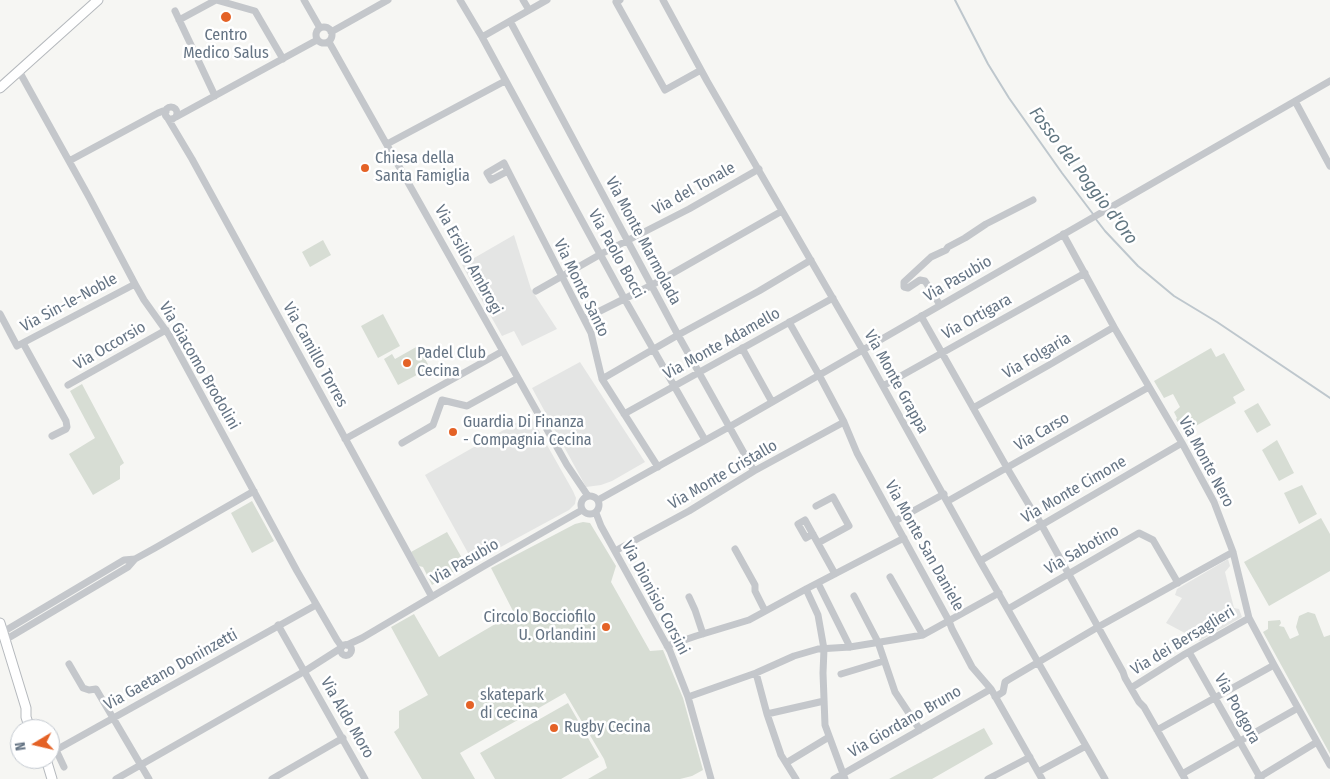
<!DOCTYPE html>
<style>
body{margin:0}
#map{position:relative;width:1330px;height:779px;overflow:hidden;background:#f6f6f3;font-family:"Fira Sans Condensed",sans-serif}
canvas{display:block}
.north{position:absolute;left:10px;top:719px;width:50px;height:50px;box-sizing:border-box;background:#fff;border:1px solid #c1c7ce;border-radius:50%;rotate:261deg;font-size:14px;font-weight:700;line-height:20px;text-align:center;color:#657484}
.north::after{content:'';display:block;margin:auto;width:18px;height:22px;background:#e46226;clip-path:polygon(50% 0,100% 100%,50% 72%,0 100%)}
</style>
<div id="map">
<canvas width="1330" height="779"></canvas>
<div class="north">N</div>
</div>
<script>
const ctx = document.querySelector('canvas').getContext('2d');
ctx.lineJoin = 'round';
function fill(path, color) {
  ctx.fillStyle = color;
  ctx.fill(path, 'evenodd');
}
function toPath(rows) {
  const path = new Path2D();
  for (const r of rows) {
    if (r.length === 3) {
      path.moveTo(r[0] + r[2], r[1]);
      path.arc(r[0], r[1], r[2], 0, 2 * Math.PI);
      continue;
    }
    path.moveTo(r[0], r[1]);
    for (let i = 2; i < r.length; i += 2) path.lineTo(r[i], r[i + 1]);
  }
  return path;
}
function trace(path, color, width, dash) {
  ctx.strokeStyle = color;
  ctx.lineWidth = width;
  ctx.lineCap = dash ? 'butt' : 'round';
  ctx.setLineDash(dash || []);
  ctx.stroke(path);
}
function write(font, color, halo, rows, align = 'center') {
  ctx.font = font + ' "Fira Sans Condensed",sans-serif';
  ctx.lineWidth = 5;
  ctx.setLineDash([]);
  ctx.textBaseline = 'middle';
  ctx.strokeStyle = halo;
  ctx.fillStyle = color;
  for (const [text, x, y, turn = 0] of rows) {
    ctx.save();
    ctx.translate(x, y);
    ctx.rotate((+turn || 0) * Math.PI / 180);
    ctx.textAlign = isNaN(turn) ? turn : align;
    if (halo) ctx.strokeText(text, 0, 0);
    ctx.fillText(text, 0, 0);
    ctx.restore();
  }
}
fill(toPath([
 [514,235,531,289,557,329,522,346,514,331,502,336,462,265],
 [580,362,645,462,612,481,601,485,586,487,532,388],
 [530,415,573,491,576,498,575,504,569,510,473,562,425,475],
 [1228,559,1230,566,1225,572,1234,608,1239,609,1242,617,1200,641,1166,623,1182,598,1175,595,1177,589]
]), '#e4e5e4');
fill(toPath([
 [323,240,331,255,310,267,302,252],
 [383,314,400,346,378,358,361,326],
 [418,346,430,368,398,385,384,359,392,354,395,359],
 [1211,348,1216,357,1224,353,1245,390,1233,397,1236,403,1187,431,1184,426,1181,428,1176,419,1177,418,1174,412,1180,407,1173,394,1164,398,1154,381],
 [82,384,124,463,120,466,120,479,93,495,69,454,95,438,70,391],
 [1258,403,1271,425,1257,433,1244,411],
 [1277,440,1294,473,1279,481,1262,450],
 [1302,485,1317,514,1299,524,1284,493],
 [252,501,274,541,252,553,231,513],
 [1321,518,1330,534,1330,571,1269,606,1244,562],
 [583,522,590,523,616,566,611,582,650,651,663,650,683,698,703,770,692,776,680,779,588,779,607,768,604,759,565,693,460,753,475,779,422,779,394,732,399,728,399,711,428,695,391,627,414,614,439,657,514,613,491,568,575,524],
 [447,532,466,565,432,585,423,567,419,566,411,552],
 [1308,612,1315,614,1324,637,1330,635,1330,754,1263,632,1268,629,1268,621,1280,620,1281,623,1279,626,1284,627,1290,639,1299,635,1296,627,1299,616],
 [568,703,599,757,561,779,495,779,480,753],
 [984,728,993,744,932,779,889,779]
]), '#d7ddd4');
trace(toPath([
 [955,0,988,64,1009,98,1062,173,1093,214],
 [1095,218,1105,231,1138,266,1174,296,1217,322,1330,398]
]), '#bec7cd', 2);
const major = toPath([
 [0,88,98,0],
 [0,623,26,708,26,717,30,729],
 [46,759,52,779]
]);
trace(major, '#b5b9bd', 11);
trace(toPath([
 [304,0,320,28],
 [460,0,482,37,624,298,705,440],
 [523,0,529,10],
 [620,0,616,2,665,90,701,70],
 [663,0,707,81,865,354,980,561,1105,779],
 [175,11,215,96],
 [179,20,216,0,255,11,283,59],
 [510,21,678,335,754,471],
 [324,35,8],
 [331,32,388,0],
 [482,37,547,0],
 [329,42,567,465,588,496],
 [19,71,89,197,135,284,144,300,169,335,297,571,337,640,342,647],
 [1295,101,1330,166],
 [171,113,6],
 [167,117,192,159,432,597],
 [176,117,317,40],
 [387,144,505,81],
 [69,161,158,113,163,111,166,112],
 [508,171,491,180,487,173,504,163,508,171,591,333,602,379,658,467],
 [1063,234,1114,327,1182,443,1214,502,1233,552,1249,618,1274,665,1330,765],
 [536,291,601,254,689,209,759,169],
 [940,305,925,281,920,280,908,288,904,287,904,282,931,257,946,250,948,247,965,238,986,224,1033,200],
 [0,314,17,346,135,284],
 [921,316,1010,473,1032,510,1036,515,1123,672,1125,678,1139,702,1144,707,1185,779],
 [584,319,652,285,782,211],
 [789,322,819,375,844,422,857,453,949,621,952,629,972,667,991,689,1042,779],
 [23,343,66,421,67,427,66,429,52,436],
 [742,348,772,402],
 [602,379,678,335,759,291,811,260],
 [68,385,166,330],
 [883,386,1085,273],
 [973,408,1049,365,1114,327],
 [624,414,833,298],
 [345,439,503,351],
 [402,443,433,425,442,400,467,406,518,378],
 [590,505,9],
 [598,500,729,427,1330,81],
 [948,501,1149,387],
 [816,506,833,497,849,526,818,543],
 [596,513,601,526,670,651,688,697,711,779],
 [895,521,944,494],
 [813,534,806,538,798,524,805,520,835,574],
 [735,549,755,585,755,591,765,611],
 [615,551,689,511,754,471,844,422],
 [980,561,1182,443],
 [890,577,923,635],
 [818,583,850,647],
 [806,589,818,615,824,649,823,673,825,725,845,779],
 [854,596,878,642,895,692,920,730],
 [689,597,695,610,703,634],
 [1008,609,1139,533,1153,540,1178,583],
 [278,625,365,779],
 [3,632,124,560,135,559,155,548,254,491],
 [5,640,128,567,135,559],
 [346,650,5.5],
 [347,645,362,638,484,566,582,510],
 [667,646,696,636,749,620,806,589,904,538],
 [1189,652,1261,779],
 [69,664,83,688,89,690,96,689,149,779],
 [756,673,767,714,781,755,796,779],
 [841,674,884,661],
 [1131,688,1185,654,1249,618],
 [688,697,756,673,794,656,818,649,850,647,923,635,999,593],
 [995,697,1003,692,1005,682,1008,680,1098,627,1233,552],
 [767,714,824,701],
 [1157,730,1274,665],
 [786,763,829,737],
 [64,767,56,750,316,605],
 [1038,772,1086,746],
 [1182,774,1298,708],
 [1258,778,1317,742],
 [116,779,305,671,341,648],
 [272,779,343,738],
 [834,779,991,689],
 [988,779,1030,757]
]), '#c4c7cb', 7);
trace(major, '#fff', 9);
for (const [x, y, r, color] of [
 [226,17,6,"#e46226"],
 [365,168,5,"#e46226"],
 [407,363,5,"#e46226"],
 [453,432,5,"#e46226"],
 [606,627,5,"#e46226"],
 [470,705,5,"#e46226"],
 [554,728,5,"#e46226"]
]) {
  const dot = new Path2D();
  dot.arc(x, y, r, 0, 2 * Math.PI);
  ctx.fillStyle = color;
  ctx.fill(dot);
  trace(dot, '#fff', 2);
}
write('16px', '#657484', '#fff', [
 ["Centro",226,36,"center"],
 ["Medico Salus",226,54,"center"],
 ["Chiesa della",375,159],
 ["Santa Famiglia",375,177],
 ["Padel Club",417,354],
 ["Cecina",417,372],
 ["Guardia Di Finanza",463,423],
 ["- Compagnia Cecina",463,441],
 ["Circolo Bocciofilo",596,618,"right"],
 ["U. Orlandini",596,636,"right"],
 ["skatepark",480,696],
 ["di cecina",480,714],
 ["Rugby Cecina",564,728]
], 'left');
write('16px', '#657484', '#fff', [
 ["Via del Tonale",694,189,-29],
 ["Via Monte Marmolada",643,241,62],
 ["Via Paolo Bocci",616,254,61],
 ["Via Ersilio Ambrogi",468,260,61],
 ["Via Pasubio",958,279,-30],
 ["Via Monte Santo",581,288,64],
 ["Via Sin-le-Noble",69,303,-28],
 ["Via Ortigara",977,317,-29],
 ["Via Monte Adamello",722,344,-29],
 ["Via Occorsio",110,346,-30],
 ["Via Camillo Torres",315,355,61],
 ["Via Folgaria",1037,356,-30],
 ["Via Giacomo Brodolini",199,366,60],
 ["Via Monte Grappa",896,382,61],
 ["Via Carso",1042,432,-30],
 ["Via Monte Nero",1206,462,62],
 ["Via Monte Cristallo",723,475,-30],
 ["Via Monte Cimone",1074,490,-30],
 ["Via Monte San Daniele",924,546,61],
 ["Via Sabotino",1082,550,-30],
 ["Via Pasubio",465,562,-30],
 ["Via Dionisio Corsini",655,598,62],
 ["Via dei Bersaglieri",1183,641,-31],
 ["Via Gaetano Doninzetti",171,670,-29],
 ["Via Podgora",1237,709,61],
 ["Via Aldo Moro",347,718,60],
 ["Via Giordano Bruno",905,722,-30]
]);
write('italic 18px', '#617681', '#fff', [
 ["Fosso del Poggio d'Oro",1083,176,53]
]);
</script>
